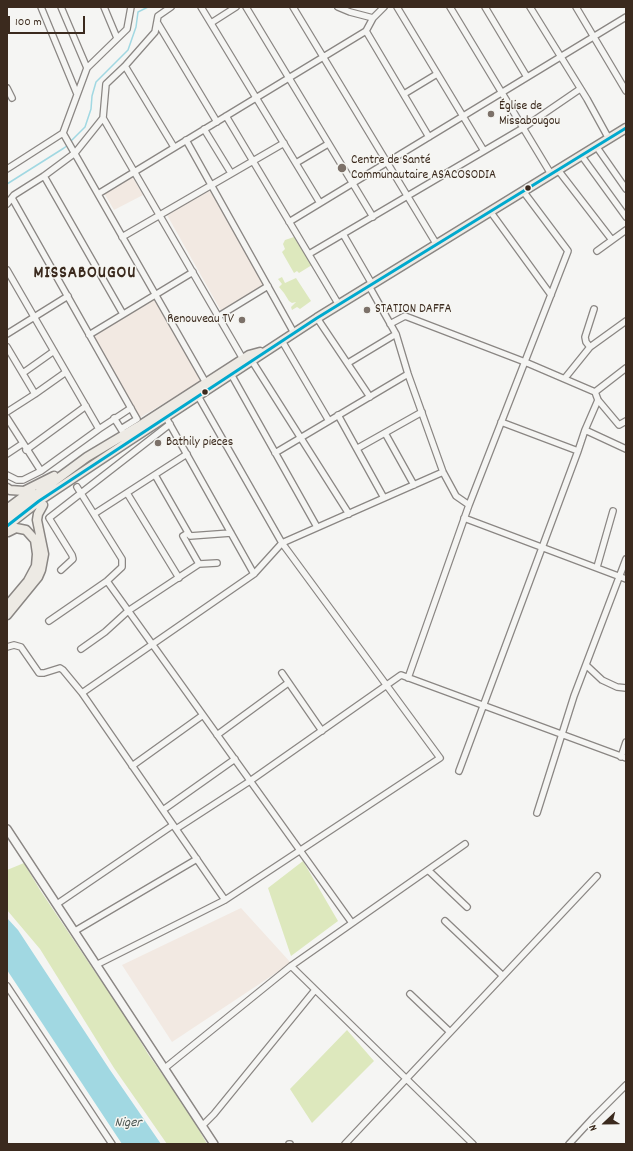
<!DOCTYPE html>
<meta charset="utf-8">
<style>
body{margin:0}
#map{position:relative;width:633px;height:1151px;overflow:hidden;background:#f5f5f3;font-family:Dekko,sans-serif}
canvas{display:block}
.frame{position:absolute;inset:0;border:8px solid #3b2a1e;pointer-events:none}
.north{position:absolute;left:585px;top:1103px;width:40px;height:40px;-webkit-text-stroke:3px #f6f6f2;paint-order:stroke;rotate:248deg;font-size:11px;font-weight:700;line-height:16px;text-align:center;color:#3b2a1e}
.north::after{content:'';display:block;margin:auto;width:14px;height:18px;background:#3b2a1e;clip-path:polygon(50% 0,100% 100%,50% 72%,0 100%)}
.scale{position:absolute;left:8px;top:16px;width:77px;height:18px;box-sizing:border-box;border:2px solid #3b2a1e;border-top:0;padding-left:5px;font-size:12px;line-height:14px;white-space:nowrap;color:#3b2a1e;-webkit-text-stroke:3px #f6f6f2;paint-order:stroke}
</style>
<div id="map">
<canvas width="633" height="1151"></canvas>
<div class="frame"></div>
<div class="north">N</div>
<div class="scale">100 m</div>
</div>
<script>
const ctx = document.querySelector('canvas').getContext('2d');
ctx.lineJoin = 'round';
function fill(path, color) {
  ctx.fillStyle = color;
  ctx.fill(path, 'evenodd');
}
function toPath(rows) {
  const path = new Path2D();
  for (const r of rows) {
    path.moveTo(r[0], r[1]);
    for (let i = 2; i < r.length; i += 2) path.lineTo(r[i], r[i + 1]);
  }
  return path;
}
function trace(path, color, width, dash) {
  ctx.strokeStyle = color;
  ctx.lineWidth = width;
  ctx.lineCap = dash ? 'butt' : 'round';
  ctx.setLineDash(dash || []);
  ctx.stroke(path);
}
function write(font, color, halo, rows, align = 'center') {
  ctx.font = font + ' Dekko,sans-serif';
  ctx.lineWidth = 3;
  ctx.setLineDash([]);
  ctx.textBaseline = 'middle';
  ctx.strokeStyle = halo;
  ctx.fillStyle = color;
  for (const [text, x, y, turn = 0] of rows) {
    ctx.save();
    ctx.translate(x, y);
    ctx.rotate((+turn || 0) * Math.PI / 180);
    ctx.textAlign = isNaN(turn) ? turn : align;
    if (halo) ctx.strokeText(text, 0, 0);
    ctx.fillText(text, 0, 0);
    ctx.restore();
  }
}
fill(toPath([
 [132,176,143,195,114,210,104,193],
 [211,190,265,287,221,311,167,215],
 [154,299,202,381,139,418,91,335],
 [241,908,291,963,172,1042,122,965]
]), '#f2e9e2');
fill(toPath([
 [294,237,312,265,299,273,297,271,294,273,282,252,285,249,283,244,285,240],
 [282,277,285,283,296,278,311,301,300,309,297,307,292,310,291,307,296,302,292,303,289,301,284,293,279,287,282,284,278,279],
 [303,861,338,921,291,956,268,888],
 [24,863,40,890,97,975,117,1002,148,1054,189,1112,207,1144,167,1144,114,1068,40,949,7,910,7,870],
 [347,1030,374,1061,312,1123,290,1089]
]), '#dde8bd');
fill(toPath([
 [7,918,18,930,110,1070,161,1144,122,1144,7,970]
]), '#a1d8e2');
trace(toPath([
 [70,142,85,127,91,109,92,96,96,82,128,50,136,27,138,12,148,7],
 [7,184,64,148,68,145]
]), '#a1d8e2', 1.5);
const minor = toPath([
 [41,7,77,94],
 [61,7,87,68],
 [104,7,117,38],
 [201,7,320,203],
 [246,7,373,217],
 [293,7,437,245],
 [338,7,350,12,373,18],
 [397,7,484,151],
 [450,7,551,174],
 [485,7,527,77],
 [530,7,587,99,609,139],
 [576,7,626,91],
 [157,22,217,122],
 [211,23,236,7],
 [366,31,429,137],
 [125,66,174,147],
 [7,88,12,98],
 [404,94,437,74],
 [226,116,339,305],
 [103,118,243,359],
 [204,129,231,173],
 [63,133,206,383],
 [186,140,294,333],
 [596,146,626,189],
 [581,155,626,217],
 [296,163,328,144],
 [7,169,63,133,87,68,127,29,131,7],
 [558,170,612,240],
 [44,176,123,314],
 [98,194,366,31,373,18,384,7],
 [12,198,137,419,121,429],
 [7,204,14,195,44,176,75,153,103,118,106,84,125,66,155,32,158,16,171,7],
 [490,211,551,295],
 [289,222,626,17],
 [343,234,372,284],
 [122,237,284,143],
 [597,251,626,230],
 [309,254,523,128,580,89],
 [7,270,99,429],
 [369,286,396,334,408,374,443,472,456,496,469,505],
 [219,316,268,286],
 [317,318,370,397],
 [390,324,405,316,525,362,595,392],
 [7,334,68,296],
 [89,335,193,272],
 [282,341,329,421],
 [7,347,35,394],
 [590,347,586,342,585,337,594,309],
 [252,361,349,514],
 [348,363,396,334],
 [23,373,54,351],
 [231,374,317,527],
 [565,378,590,347,626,321],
 [595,392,598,400,619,425,626,421],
 [595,392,626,368],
 [7,412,35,394,66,372],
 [338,415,384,498],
 [7,418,41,471],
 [114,418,123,432],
 [168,421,254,574],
 [501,422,578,451],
 [585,430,626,449],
 [385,433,414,485],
 [358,448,422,412],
 [26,450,86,406],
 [275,453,408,374],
 [7,454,22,444],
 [7,475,17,480,23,480,41,471,99,429,131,408],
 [155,475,190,536,231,533],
 [127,493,179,578],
 [94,514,187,454],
 [464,518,626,579],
 [188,533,183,536,199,564],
 [597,567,613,511],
 [61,570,73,559,72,555,49,518,170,424],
 [107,581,352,923],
 [49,621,107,581,122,567,122,559,77,487],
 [7,647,14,645,21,647,39,673,44,673,60,668,63,670,82,693,225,900],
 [81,649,105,632,128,611,199,564,217,563],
 [586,665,602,680,617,687,626,688],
 [282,673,322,731],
 [408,678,469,505,568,251,523,191],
 [82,693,254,574,282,543,443,472],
 [217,735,288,683],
 [621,757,626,742],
 [132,766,203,715],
 [459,771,578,451,585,430,598,400],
 [163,810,235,759],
 [537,813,574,696,626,559],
 [176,829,250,781,401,675,626,758],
 [428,870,467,907],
 [57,904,173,825],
 [445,921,503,976],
 [75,931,197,859],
 [96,965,225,900,440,758,282,543,198,396],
 [291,966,473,1144],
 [7,986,112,1144],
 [410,994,450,1032],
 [165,1068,291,966,465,844],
 [202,1126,214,1114,315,990],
 [289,1144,290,1144],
 [345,1144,597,876],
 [569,1144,593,1118,626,1085]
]);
const secondary = toPath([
 [7,829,214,1144]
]);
const primary = toPath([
 [7,488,10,490,24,491,54,476],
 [7,509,31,491],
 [7,516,87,457,139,426,249,355,260,352],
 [7,526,39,501,129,441,317,318,626,128],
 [7,606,28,581,36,566,37,554,35,540,26,530,16,528,8,532],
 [7,615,38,577,41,570,44,554,37,520,38,514,43,505]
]);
trace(minor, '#8a8683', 8);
trace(secondary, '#8a8683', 10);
trace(primary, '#8a8683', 11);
trace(minor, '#f5f5f3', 5.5);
trace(secondary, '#f5f5f3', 7);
trace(primary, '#edeae4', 8);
trace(toPath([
 [7,526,39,501,317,318,626,128]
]), '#00a9ce', 3);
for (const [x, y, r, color] of [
 [491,114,4,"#7c7169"],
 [342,168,5,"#7c7169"],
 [528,188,3.5,"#3b2a1e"],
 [367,310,4,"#7c7169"],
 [242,320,4,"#7c7169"],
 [205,392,3.5,"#3b2a1e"],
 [158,443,4,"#7c7169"]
]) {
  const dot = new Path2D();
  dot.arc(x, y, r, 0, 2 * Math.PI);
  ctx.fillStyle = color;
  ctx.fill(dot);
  trace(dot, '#f6f6f2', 1.5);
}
write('13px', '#3b2a1e', '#f6f6f2', [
 ["Église de",499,107],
 ["Missabougou",499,122],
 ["Centre de Santé",351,161],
 ["Communautaire ASACOSODIA",351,176],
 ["STATION DAFFA",375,310],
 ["Renouveau TV",234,320,"right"],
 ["Bathily pieces",166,443]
], 'left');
write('italic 14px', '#4f5a56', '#f6f6f2', [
 ["Niger",128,1124]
]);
ctx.letterSpacing = '1px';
write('bold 17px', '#3b2a1e', '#f6f6f2', [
 ["MISSABOUGOU",85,275]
]);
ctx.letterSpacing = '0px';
</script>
